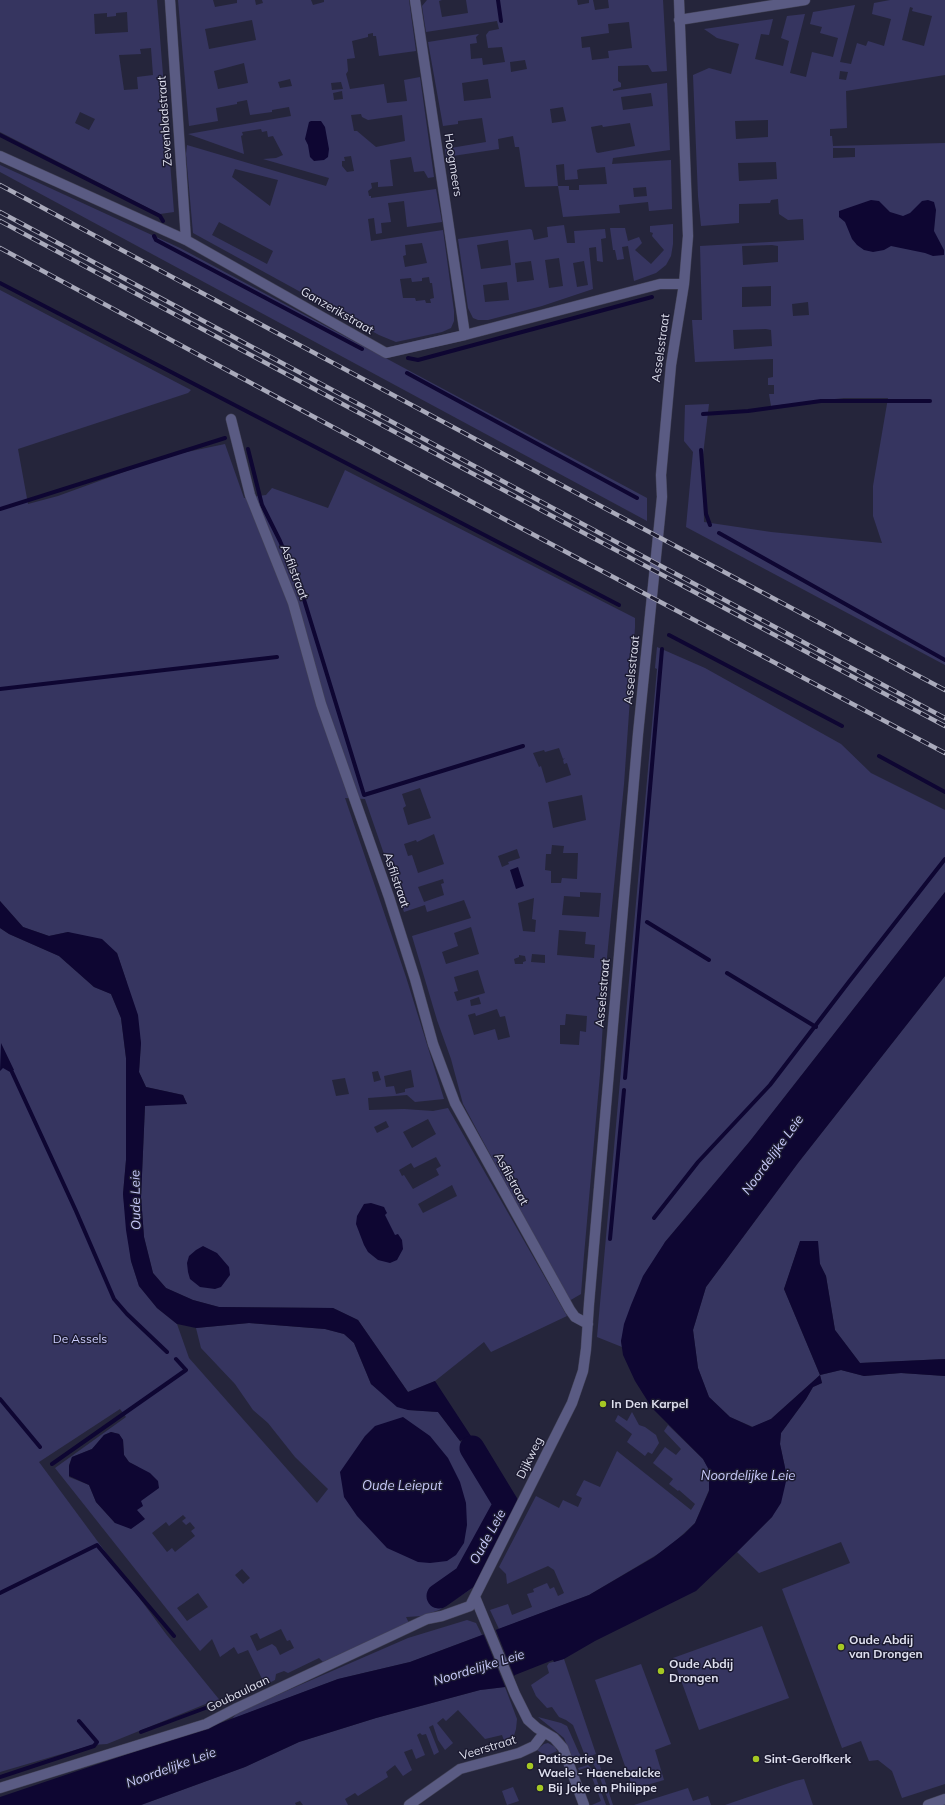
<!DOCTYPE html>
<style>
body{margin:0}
canvas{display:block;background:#25253b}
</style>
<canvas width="945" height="1805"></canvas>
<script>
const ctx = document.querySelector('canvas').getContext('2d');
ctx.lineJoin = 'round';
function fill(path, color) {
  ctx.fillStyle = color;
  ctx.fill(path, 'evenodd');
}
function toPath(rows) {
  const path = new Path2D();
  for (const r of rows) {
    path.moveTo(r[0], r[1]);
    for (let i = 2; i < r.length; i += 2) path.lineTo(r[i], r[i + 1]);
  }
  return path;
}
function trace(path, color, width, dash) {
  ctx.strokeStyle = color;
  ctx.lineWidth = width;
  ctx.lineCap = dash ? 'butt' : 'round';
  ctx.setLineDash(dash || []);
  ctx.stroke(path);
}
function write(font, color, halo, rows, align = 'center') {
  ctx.font = font + ' Mulish,sans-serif';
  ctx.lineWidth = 3;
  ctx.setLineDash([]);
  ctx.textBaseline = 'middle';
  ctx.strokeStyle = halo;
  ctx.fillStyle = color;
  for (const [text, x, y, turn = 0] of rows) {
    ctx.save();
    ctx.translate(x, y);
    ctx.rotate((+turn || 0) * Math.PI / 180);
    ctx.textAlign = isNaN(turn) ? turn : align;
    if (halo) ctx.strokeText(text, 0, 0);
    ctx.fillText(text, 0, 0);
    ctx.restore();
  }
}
fill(toPath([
 [0,0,157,0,174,212,160,214,0,132],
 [127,12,128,32,95,34,94,14,107,13,107,17,116,16,116,13],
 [151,48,153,75,137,77,138,89,124,90,119,55,141,54,140,49],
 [80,112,95,119,89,130,75,123],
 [178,0,213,0,215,7,237,3,237,0,255,0,256,5,263,3,262,0,311,0,313,5,324,2,324,0,409,0,416,51,379,56,376,36,373,36,373,33,368,34,368,37,352,41,355,58,347,59,348,71,346,74,350,89,384,84,387,103,407,101,404,80,420,77,434,177,428,178,424,171,414,172,411,157,390,160,393,186,378,187,378,182,371,183,372,188,368,191,369,196,371,196,371,198,436,189,442,222,407,227,404,201,388,203,391,222,381,223,382,233,376,234,374,218,368,219,371,241,443,230,454,311,454,321,451,328,442,332,396,342,379,335,193,233,186,154,187,145,326,186,329,178,263,159,276,158,283,155,273,136,268,137,267,131,262,132,261,129,242,132,243,135,241,136,244,154,188,134,291,116,289,107,272,110,272,112,250,115,247,100,237,102,237,104,216,108,218,121,189,126],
 [252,20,256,40,209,49,205,29],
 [244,63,248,83,218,89,214,71],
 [290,79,292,86,280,88,278,82],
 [341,82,343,89,332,90,331,83],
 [342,91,343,99,334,100,333,93],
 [361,114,362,117,368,120,402,115,405,141,376,147,357,131,354,131,351,115],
 [351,156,354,171,347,172,342,166,342,161,345,161,344,157],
 [235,169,278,180,270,206,232,177],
 [219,222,273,251,267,264,212,235],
 [422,243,427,263,405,267,403,256,406,255,405,245],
 [429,277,430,283,432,283,434,298,430,299,431,303,426,303,425,300,416,301,415,298,403,298,400,279,411,278,412,282,422,281,422,278],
 [427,0,442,0,439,1,442,17,468,13,466,0,577,0,578,5,589,3,589,0,593,0,595,10,609,8,608,0,663,0,667,71,652,72,648,65,618,66,618,81,621,83,621,87,613,89,613,91,667,83,670,150,613,158,612,164,671,160,672,209,649,211,648,202,619,205,620,213,563,217,558,186,525,187,519,147,515,147,513,136,498,139,499,149,446,157,445,149,486,142,482,118,458,121,458,124,443,126,428,42,479,34,476,37,477,43,470,44,471,59,482,58,483,65,505,62,502,47,488,48,486,35,489,31,499,29,497,21,426,32,422,6],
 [629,22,632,48,608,51,609,58,592,60,590,47,582,48,581,37,609,33,608,24],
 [525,60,527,69,511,72,510,62],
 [488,79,491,98,464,101,462,83],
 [651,93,653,106,623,110,621,97],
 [563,107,566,121,552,123,550,109],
 [630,123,635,146,598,153,596,152,591,127,602,125,603,127],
 [564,164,565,180,578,179,577,170,580,169,605,167,607,184,579,185,579,190,569,190,569,186,558,186,556,165],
 [646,187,647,196,634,197,633,188],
 [890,0,945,0,945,75,846,91,847,128,830,129,830,136,832,136,833,146,945,143,945,665,686,527,693,452,684,441,685,405,709,404,703,455,704,522,771,532,882,543,873,516,873,486,888,398,844,398,771,406,769,394,774,394,774,385,768,385,768,378,773,377,773,359,695,362,692,320,702,320,700,246,804,240,803,219,788,220,779,214,778,199,771,200,770,203,739,204,739,223,701,226,698,196,693,75,709,68,731,74,739,44,717,38,704,29,773,19,769,35,761,34,755,59,783,66,789,41,781,38,787,16,805,14,790,73,806,77,812,52,833,57,838,38,820,33,822,27,810,24,813,12,855,5,840,62,851,64,857,43,866,46,868,41,884,46,891,19,872,14,874,3],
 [910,7,913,8,912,11,932,16,924,46,902,40],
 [840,71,848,72,846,80,839,79],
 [768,120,768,137,736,139,735,121],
 [833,148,855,148,855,157,833,158],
 [776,162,777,179,739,181,738,163],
 [772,245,778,246,778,262,743,265,742,246],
 [771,286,771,306,742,307,742,287],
 [808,302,809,315,793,316,792,304],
 [766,329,771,330,772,346,734,349,733,330],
 [0,165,180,248,647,498,647,521,0,172],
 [673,224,673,244,671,256,666,265,656,273,634,281,628,246,622,247,624,259,617,260,615,250,613,250,610,228,625,228,628,241,639,237,642,243,635,250,651,264,664,250,652,236,653,233,650,232,650,226],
 [564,225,567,243,575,243,574,231,605,229,606,238,601,239,603,262,597,261,596,247,589,248,593,289,542,306,488,320,478,320,473,318,468,308,458,239,530,229,532,230,534,240,548,237,547,227],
 [508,240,511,265,481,269,477,245],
 [559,258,563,286,549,288,545,260],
 [531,261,534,280,517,282,515,263],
 [584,261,588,285,577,287,573,263],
 [507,282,509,300,485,302,483,285],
 [0,290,191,390,188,393,18,449,28,504,58,496,168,456,225,444,244,498,266,495,272,488,328,508,345,470,635,618,635,627,624,784,606,967,600,1074,584,1255,581,1294,569,1301,463,1104,451,1059,437,1020,412,936,471,918,464,900,427,912,425,905,404,912,365,799,345,798,406,977,444,1099,415,1102,407,1095,368,1098,369,1110,404,1109,433,1111,448,1108,567,1316,491,1352,484,1342,435,1381,408,1392,358,1320,333,1308,219,1307,193,1300,166,1288,153,1273,144,1237,141,1197,145,1105,187,1104,183,1095,146,1087,139,1072,141,1043,126,980,117,953,68,932,49,936,23,927,0,901],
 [559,748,563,759,565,758,563,760,564,764,567,763,571,775,546,783,541,766,539,767,533,753,544,750,545,752],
 [420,788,431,818,408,825,403,808,406,806,402,794],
 [582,795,586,820,553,828,548,802],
 [434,834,444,864,418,873,412,855,408,856,404,844,416,840,417,842],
 [552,845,564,846,563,853,578,853,577,879,562,878,561,883,551,883,551,871,545,870,546,854,551,854],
 [517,849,520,858,508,862,509,864,502,867,498,856],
 [443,879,444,883,441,884,444,895,424,902,418,887],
 [580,892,601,893,599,917,562,915,564,896,580,897],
 [534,898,532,919,536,920,535,932,523,931,518,903],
 [471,927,479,954,446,964,442,952,458,946,454,933],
 [559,930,586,932,585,944,595,945,594,958,557,955],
 [532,954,545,955,545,963,531,962],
 [519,955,525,956,526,961,523,962,523,964,515,964,514,959,519,957],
 [478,970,485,993,457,1001,454,992,458,991,454,977],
 [479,997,481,1004,471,1006,470,1000],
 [497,1009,500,1017,505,1016,510,1037,498,1040,495,1029,474,1035,468,1015,475,1013,476,1016],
 [566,1014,587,1016,586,1032,580,1031,579,1045,560,1044,560,1025,565,1025],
 [411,1070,414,1087,405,1089,405,1092,396,1094,394,1086,386,1087,384,1076],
 [378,1071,381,1080,374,1082,372,1072],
 [345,1078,349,1094,336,1096,332,1080],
 [428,1119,436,1134,412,1148,403,1132],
 [386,1121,389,1127,377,1133,374,1127],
 [436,1157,441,1166,436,1169,439,1175,413,1189,404,1175,402,1176,399,1170,411,1163,414,1168],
 [452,1185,457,1196,423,1213,418,1204],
 [657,647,705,668,841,744,871,773,945,810,945,892,750,1141,665,1242,621,1341,622,1347,597,1337,657,669,655,668],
 [0,928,9,934,59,956,94,987,111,994,121,1018,126,1058,126,1160,123,1194,131,1261,139,1286,157,1308,177,1324,189,1358,317,1503,328,1489,295,1457,268,1423,253,1410,235,1384,201,1348,196,1328,249,1323,325,1329,344,1334,354,1343,371,1384,408,1410,438,1412,460,1441,507,1516,471,1589,439,1610,422,1616,406,1617,409,1623,323,1662,319,1658,288,1673,284,1671,276,1674,275,1680,265,1685,248,1650,238,1654,234,1647,220,1657,212,1639,200,1651,55,1468,126,1417,120,1409,39,1462,166,1634,222,1703,213,1701,107,1744,92,1745,0,1772],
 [111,1432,119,1434,123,1440,124,1455,129,1462,138,1467,141,1501,137,1510,115,1523,96,1502,89,1485,69,1477,69,1465,72,1457,92,1449,104,1435],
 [183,1515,186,1518,182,1521,186,1525,190,1522,195,1528,191,1531,195,1536,175,1552,172,1548,167,1552,152,1533,166,1522,169,1526],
 [242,1569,250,1578,243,1584,235,1575],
 [198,1593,208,1607,187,1621,177,1608],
 [281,1629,287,1641,290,1640,294,1648,280,1655,276,1647,272,1644,257,1651,250,1636,257,1633,260,1639],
 [945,976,945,1359,860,1363,835,1330,826,1276,820,1264,800,1242,784,1289,820,1375,841,1370,864,1376,901,1373,945,1376,945,1784,902,1798,892,1771,878,1760,869,1761,861,1741,842,1748,782,1589,850,1563,841,1542,759,1573,737,1552,772,1517,787,1477,780,1444,781,1433,806,1399,813,1387,822,1383,820,1375,771,1419,753,1427,730,1417,709,1397,698,1368,693,1330,706,1287,798,1163],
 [632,1412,639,1425,645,1427,656,1435,659,1443,652,1454,648,1452,645,1456,627,1442,632,1434,615,1421,618,1415,627,1421],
 [668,1425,703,1459,709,1470,709,1490,695,1523,668,1548,589,1595,499,1629,490,1610,508,1604,512,1615,532,1607,527,1594,534,1592,533,1589,547,1583,550,1589,554,1587,558,1596,564,1593,554,1570,548,1566,507,1584,506,1574,499,1567,536,1496,559,1508,563,1500,578,1507,582,1498,576,1495,584,1480,600,1487,617,1451,691,1510,695,1504,679,1490,678,1491,669,1484,673,1479,653,1463,665,1447,676,1455,681,1449,664,1431],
 [467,1620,476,1623,482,1635,410,1662,338,1679,232,1719,238,1712,408,1638],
 [762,1626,789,1698,699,1730,673,1658],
 [564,1659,596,1754,588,1757,584,1753,573,1725,566,1720,559,1717,552,1707,547,1708,536,1696,531,1685,549,1673,547,1666,549,1663],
 [641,1664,671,1744,655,1750,664,1780,633,1789,595,1680],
 [505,1687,517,1719,516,1729,512,1742,506,1746,502,1735,485,1739,458,1710,446,1721,443,1718,437,1723,453,1743,445,1750,438,1740,433,1725,429,1727,439,1752,434,1755,426,1734,422,1735,420,1733,417,1735,425,1755,416,1759,412,1749,404,1752,412,1770,403,1776,395,1765,386,1772,388,1777,358,1796,355,1793,345,1799,348,1805,303,1805,300,1801,295,1803,296,1805,141,1805,245,1767,299,1742,376,1718,480,1690],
 [538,1717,561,1723,567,1726,579,1753,583,1758,574,1762,564,1738],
 [548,1743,555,1747,557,1751,546,1756,537,1750,544,1744],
 [598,1760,613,1805,610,1805,597,1770,592,1762],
 [588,1765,593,1770,606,1805,592,1805,601,1801,588,1767,579,1770,578,1768],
 [804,1779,813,1805,725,1805,795,1781],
 [513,1787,519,1801,507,1805,502,1791],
 [688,1788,693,1801,708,1796,711,1805,634,1805]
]), '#363560');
fill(toPath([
 [311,121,321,121,325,127,329,149,328,157,324,160,314,161,310,157,308,145,305,139,309,122],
 [871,200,879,201,890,212,903,216,910,213,922,201,928,200,934,202,936,210,934,231,944,250,944,255,933,256,925,253,891,246,884,250,873,252,864,250,857,245,852,239,845,222,839,217,839,211],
 [518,867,524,886,516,889,510,870],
 [945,892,945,976,798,1163,706,1287,693,1330,698,1368,709,1397,730,1417,752,1427,771,1419,820,1375,784,1289,800,1241,818,1241,820,1264,826,1276,835,1330,860,1363,945,1359,945,1376,901,1373,864,1376,841,1370,820,1375,822,1383,813,1387,806,1399,781,1433,780,1444,787,1477,781,1503,772,1517,737,1552,696,1591,595,1641,564,1659,554,1662,553,1660,515,1675,505,1687,480,1690,376,1718,299,1742,245,1767,141,1805,0,1805,0,1797,223,1722,338,1679,410,1662,589,1595,654,1557,684,1534,695,1523,709,1491,709,1470,703,1459,652,1408,635,1381,623,1355,621,1341,624,1324,631,1305,643,1276,665,1242,750,1141],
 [0,901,23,927,49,936,68,932,102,939,117,953,138,1015,141,1043,139,1072,146,1087,183,1095,187,1104,145,1106,141,1197,144,1237,153,1273,166,1288,193,1300,219,1307,333,1308,358,1320,408,1392,435,1381,471,1436,460,1441,438,1412,408,1410,397,1407,371,1384,354,1343,344,1334,325,1329,249,1323,196,1328,177,1324,157,1308,139,1286,131,1261,126,1230,123,1194,126,1160,126,1058,121,1018,111,994,94,987,59,956,9,934,0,928],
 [1,1043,14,1070,10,1072,3,1068,0,1071],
 [371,1203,384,1207,387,1213,385,1215,395,1235,398,1234,402,1240,403,1249,397,1260,390,1263,378,1260,368,1252,364,1245,356,1224,357,1216,364,1204],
 [203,1246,217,1253,229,1267,230,1275,221,1287,215,1289,200,1287,190,1279,188,1272,187,1263,189,1256,196,1250],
 [403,1417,430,1436,448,1458,460,1482,466,1503,467,1525,464,1543,456,1555,447,1561,430,1563,418,1562,387,1548,357,1516,344,1497,340,1472,365,1436,375,1426],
 [111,1432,119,1434,123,1440,124,1455,129,1462,150,1473,158,1481,159,1488,141,1501,143,1506,137,1510,145,1519,131,1529,115,1523,96,1502,89,1485,69,1476,69,1466,72,1457,92,1449,104,1435],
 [478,1447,513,1505,507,1516,465,1451]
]), '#0e0632');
fill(toPath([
 [495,1628,515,1678,506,1689,483,1633]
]), '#25253b');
trace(toPath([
 [498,0,501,21],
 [0,135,160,216,163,221],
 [154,236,156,240,362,349],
 [0,283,619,605],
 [408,358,418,360,652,297],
 [407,373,637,498],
 [703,414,748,411,821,401,930,401],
 [248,449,262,505,280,541,302,593,364,795,523,746],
 [701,450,706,514,710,525],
 [0,509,225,438],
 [719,533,945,660],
 [669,635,842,726],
 [0,689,277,657],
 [879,756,945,792],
 [647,922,709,960],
 [727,973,816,1027],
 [12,1072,76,1211,114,1299,127,1314,167,1352],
 [625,1078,662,649],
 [654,1218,698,1162,770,1085,848,983,945,859],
 [610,1239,624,1090],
 [0,1399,40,1447],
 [52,1464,186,1370,176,1359],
 [0,1593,97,1545,174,1636],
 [141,1732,208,1707],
 [0,1777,94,1746,97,1742,79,1721]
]), '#0e0632', 4);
trace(toPath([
 [439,1596,466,1577,506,1504,472,1448]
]), '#0e0632', 25);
const minor = toPath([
 [170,0,186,240],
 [415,0,465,335],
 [679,20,805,0],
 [0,156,186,240,386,353,465,335,660,284,684,284],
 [231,419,250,495,293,603,321,704,389,897,415,979,433,1044,455,1103,570,1310,575,1317,588,1324],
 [475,1597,515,1694,528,1720,537,1728,554,1738,563,1748,584,1805],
 [0,1788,206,1724,237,1708,427,1619,442,1616,470,1606,572,1403,583,1371,586,1349,589,1304,638,734,662,497,661,475,671,365,684,284,688,236,679,0],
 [409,1805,460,1769,519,1753,534,1746,544,1733],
 [928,1805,945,1799]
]);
trace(minor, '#434358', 11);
trace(minor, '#5a5b83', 10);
const rail = toPath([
 [0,185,945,690],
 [0,212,945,718],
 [0,221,945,726],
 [0,248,487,510,945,753]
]);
trace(rail, '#a9aabb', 4.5);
trace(rail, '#1c1b31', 3, [9]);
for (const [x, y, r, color] of [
 [603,1404,4,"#a5c823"],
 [841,1647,4,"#a5c823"],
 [661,1671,4,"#a5c823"],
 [756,1759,4,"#a5c823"],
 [530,1766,4,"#a5c823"],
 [540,1788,4,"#a5c823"]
]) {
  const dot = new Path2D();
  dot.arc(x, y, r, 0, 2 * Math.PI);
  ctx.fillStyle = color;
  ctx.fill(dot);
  trace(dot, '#1c1b31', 1.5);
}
write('12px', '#dedfee', '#1c1b31', [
 ["Zevenbladstraat",165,121,-94],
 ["Hoogmeers",453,165,81],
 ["Ganzerikstraat",337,311,30],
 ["Asselsstraat",661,348,-82],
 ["Asfilstraat",294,572,69],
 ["Asselsstraat",632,670,-84],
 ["Asfilstraat",396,880,71],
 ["Asselsstraat",603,993,-85],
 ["Asfilstraat",511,1179,61],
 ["Dijkweg",530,1458,-64],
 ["Goubaulaan",238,1694,-26],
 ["Veerstraat",488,1748,-17]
]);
write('12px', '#cccdfe', '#1c1b31', [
 ["De Assels",80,1339]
]);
write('bold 12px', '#dedfee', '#1c1b31', [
 ["In Den Karpel",611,1404],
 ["Oude Abdij",849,1640],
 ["van Drongen",849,1654],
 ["Oude Abdij",669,1664],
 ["Drongen",669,1678],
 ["Patisserie De",538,1759],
 ["Waele - Haenebalcke",538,1773],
 ["Sint-Gerolfkerk",764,1759],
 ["Bij Joke en Philippe",548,1788]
], 'left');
write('italic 13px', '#c9cbfc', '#1c1b31', [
 ["Noordelijke Leie",773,1155,-54],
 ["Oude Leie",136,1200,-91],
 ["Noordelijke Leie",748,1476],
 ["Oude Leieput",402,1486],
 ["Oude Leie",488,1537,-61],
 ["Noordelijke Leie",479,1668,-17],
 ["Noordelijke Leie",171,1768,-20]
]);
</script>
